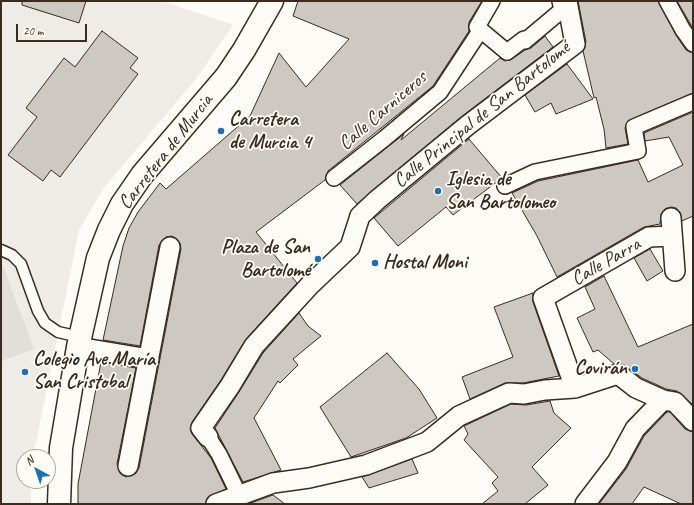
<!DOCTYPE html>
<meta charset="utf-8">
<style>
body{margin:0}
#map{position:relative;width:694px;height:505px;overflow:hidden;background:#fdfcf7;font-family:Caveat,sans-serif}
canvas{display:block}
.frame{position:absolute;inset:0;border:2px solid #3b2a1e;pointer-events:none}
.north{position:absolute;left:16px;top:449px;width:40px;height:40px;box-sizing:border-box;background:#fdfcf7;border:1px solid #afa8a0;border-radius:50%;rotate:320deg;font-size:11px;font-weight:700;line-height:16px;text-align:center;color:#3b2a1e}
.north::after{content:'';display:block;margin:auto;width:14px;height:18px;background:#1f6fb2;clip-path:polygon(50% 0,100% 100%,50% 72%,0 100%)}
.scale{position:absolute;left:16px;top:24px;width:71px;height:18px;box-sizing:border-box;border:2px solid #3b2a1e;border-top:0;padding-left:5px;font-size:12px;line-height:14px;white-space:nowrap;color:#3b2a1e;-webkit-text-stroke:3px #fdfcf7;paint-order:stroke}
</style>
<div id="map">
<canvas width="694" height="505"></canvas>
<div class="frame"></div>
<div class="north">N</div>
<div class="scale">20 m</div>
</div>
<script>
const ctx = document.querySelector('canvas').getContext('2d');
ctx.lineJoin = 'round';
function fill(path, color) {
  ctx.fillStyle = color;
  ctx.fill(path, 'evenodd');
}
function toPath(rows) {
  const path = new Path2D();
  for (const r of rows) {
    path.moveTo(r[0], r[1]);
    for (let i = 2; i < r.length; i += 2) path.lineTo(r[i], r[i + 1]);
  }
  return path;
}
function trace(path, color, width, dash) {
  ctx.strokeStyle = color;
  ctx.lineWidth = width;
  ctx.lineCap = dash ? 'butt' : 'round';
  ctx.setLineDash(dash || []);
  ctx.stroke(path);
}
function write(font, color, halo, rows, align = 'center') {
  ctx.font = font + ' Caveat,sans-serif';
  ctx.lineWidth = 3.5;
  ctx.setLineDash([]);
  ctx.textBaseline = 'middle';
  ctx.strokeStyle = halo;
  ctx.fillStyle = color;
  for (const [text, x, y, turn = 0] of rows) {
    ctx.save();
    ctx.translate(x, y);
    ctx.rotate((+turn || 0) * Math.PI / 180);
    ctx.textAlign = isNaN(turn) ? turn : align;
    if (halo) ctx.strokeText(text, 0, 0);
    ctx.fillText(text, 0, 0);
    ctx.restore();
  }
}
fill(toPath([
 [1,1,162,1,233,25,196,79,103,189,79,230,33,457,24,457,24,481,31,481,31,504,1,504]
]), '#efece7');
fill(toPath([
 [3,266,34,349,1,361,1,267]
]), '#e1ded7');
const building = toPath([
 [22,1,86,1,79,23,22,5,22,1],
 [298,1,482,1,469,22,469,31,433,86,328,171,325,180,256,232,297,283,246,339,221,380,192,422,190,429,192,434,211,458,226,489,208,497,205,504,78,504,78,484,101,362,136,368,117,464,121,474,126,477,136,473,139,468,181,249,180,243,172,236,166,237,159,245,140,346,103,340,123,246,129,228,138,212,160,183,166,189,250,116,279,53,306,87,349,39,293,16,298,1],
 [578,1,658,1,676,35,686,50,693,53,693,93,628,121,625,128,628,144,606,148,604,129,596,97,594,98,583,51,586,42,578,1],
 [677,1,693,1,693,29,691,25,677,1],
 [102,31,138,58,130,68,138,74,60,177,51,170,43,181,8,155,37,117,26,108,64,58,75,67,102,31],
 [545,36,553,47,461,117,357,204,340,185,404,134,401,140,500,58,505,61,512,59,525,50,531,48,545,36],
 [567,64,593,99,556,114,551,103,535,112,525,95,567,64],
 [693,112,693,216,682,221,680,212,676,208,671,207,665,209,661,214,660,224,644,227,557,277,537,236,512,193,538,181,638,160,648,182,683,165,669,137,645,141,644,133,693,112],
 [469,139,502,178,453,215,446,207,398,246,374,218,469,139],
 [650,249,663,271,647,281,634,258,650,249],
 [604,276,638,347,693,324,693,405,677,391,666,389,642,378,624,365,614,364,598,350,593,352,577,318,595,309,585,287,604,276],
 [533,293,533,302,559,376,523,383,505,383,470,399,462,377,513,357,494,307,533,293],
 [299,313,308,326,321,336,293,359,298,365,280,383,278,381,254,418,281,470,243,482,215,428,239,392,263,353,299,313],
 [387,353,419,389,437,418,406,438,351,457,320,407,387,353],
 [550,401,554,413,571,428,532,467,548,485,525,504,482,504,498,491,492,483,498,477,464,440,468,434,464,426,511,404,526,405,550,401],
 [667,412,670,412,685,429,693,432,693,504,681,504,644,487,632,504,599,504,626,469,644,436,667,412],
 [412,459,418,473,369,488,362,477,412,459],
 [273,495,285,504,248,504,273,495]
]);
fill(building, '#cdc8c2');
trace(building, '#3b2a1e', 1);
const service = toPath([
 [1,250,12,255,21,264,38,311,45,323,58,332,80,337]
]);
const pedestrian = toPath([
 [492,1,477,27,507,52,524,39,525,41,562,10,560,1],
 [667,1,683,30,693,44],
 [334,178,385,138,440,92,480,31],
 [505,186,535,172,638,151,634,127,693,102],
 [208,437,219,454,239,495]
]);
const minor = toPath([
 [671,218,675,271],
 [78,347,149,359],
 [575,388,543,298,649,237,672,236],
 [208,437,201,428,230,386,254,346,310,285,350,247,360,216,377,200,468,125,575,44,567,1],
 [128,466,170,247],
 [216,504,273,483,309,478,366,465,427,442,459,416,509,393,524,394,545,390,575,388,618,374,636,388,663,400,675,402,693,421],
 [585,504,617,462,635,429,663,400]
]);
const secondary = toPath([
 [59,504,61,448,78,347,98,258,109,230,122,204,142,175,226,77,244,50,272,1]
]);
trace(service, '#3b2a1e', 13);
trace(pedestrian, '#3b2a1e', 18);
trace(minor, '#3b2a1e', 22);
trace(secondary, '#3b2a1e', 25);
trace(service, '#fdfcf7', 10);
trace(pedestrian, '#fdfcf7', 15);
trace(minor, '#fdfcf7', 19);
trace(secondary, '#fdfcf7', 22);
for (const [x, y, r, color] of [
 [221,131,4,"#1f6fb2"],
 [438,191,4,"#1f6fb2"],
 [318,259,4,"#1f6fb2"],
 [375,263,4,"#1f6fb2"],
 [635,369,4,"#1f6fb2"],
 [25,372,4,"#1f6fb2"]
]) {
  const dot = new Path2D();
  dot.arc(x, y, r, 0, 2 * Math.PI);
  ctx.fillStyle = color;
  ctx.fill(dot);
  trace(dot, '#fdfcf7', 1.5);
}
write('20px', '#3b2a1e', '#fdfcf7', [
 ["Calle Carniceros",383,111,-41],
 ["Calle Principal de San Bartolomé",482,115,-39],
 ["Carretera de Murcia",166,152,-52],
 ["Calle Parra",606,262,-30]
]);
write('bold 20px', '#3b2a1e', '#fdfcf7', [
 ["Carretera",229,120],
 ["de Murcia 4",229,143],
 ["Iglesia de",446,180],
 ["San Bartolomeo",446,203],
 ["Plaza de San",310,248,"right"],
 ["Bartolomé",310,271,"right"],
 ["Hostal Moni",383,263],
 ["Colegio Ave María",33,360],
 ["San Cristobal",33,383],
 ["Covirán",627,369,"right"]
], 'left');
</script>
